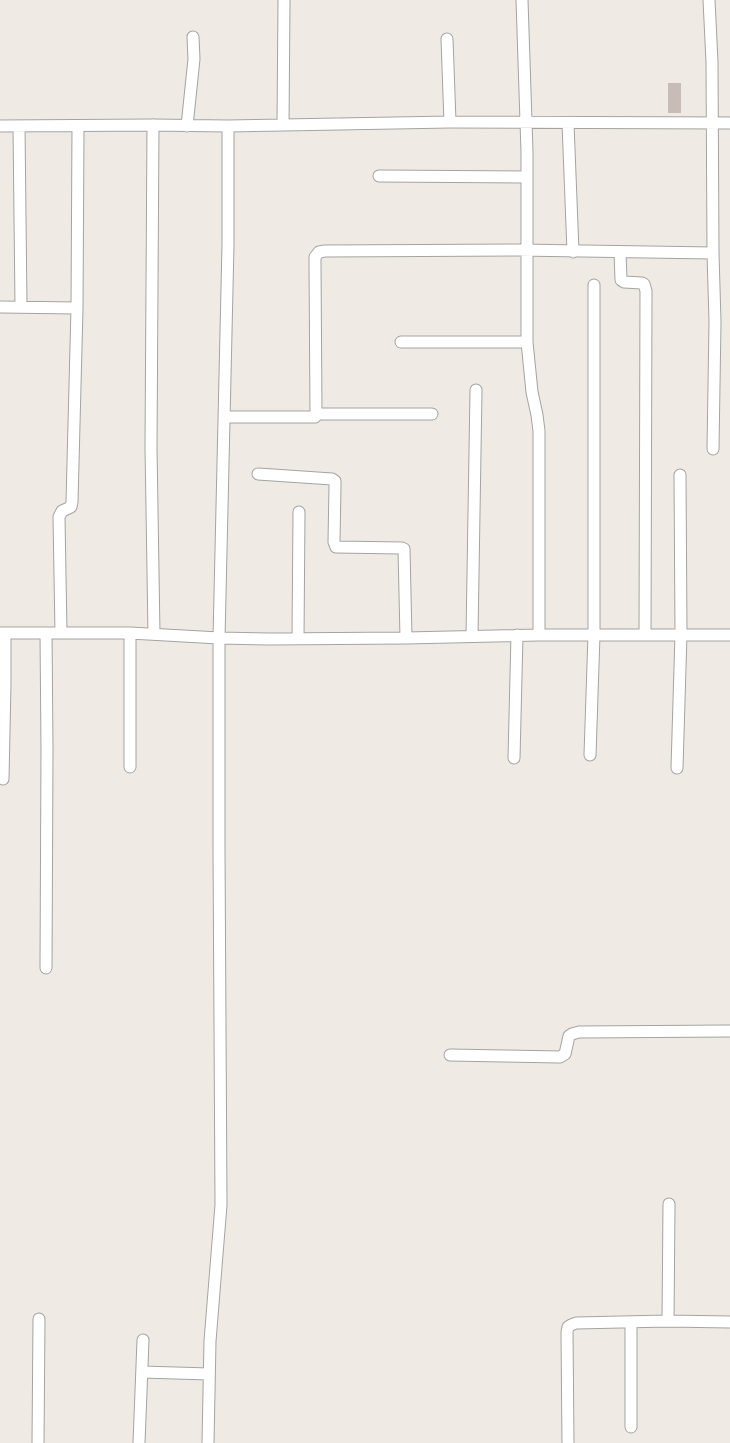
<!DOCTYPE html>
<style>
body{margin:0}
canvas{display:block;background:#efeae3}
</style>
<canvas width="730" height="1443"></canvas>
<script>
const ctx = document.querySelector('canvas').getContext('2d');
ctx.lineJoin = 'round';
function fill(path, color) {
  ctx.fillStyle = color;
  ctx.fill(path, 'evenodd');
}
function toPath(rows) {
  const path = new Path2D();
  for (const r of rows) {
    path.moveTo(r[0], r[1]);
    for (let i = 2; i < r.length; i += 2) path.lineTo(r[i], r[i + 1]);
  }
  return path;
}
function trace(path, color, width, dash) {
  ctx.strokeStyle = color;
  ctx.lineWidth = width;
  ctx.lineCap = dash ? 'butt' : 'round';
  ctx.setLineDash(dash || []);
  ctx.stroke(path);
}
fill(toPath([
 [668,83,681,83,681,113,668,113]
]), '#c7bcb6');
const street = toPath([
 [522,0,527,152,527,342,532,392,537,415,539,431,539,635],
 [709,0,712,62,713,253,715,322,713,449],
 [447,39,450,122],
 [568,123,573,252],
 [153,125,151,447,154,634],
 [283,125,284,0],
 [0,126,153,125,228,126,450,122,730,123],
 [19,126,21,307],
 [187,126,194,59,193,37],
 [379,176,527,177],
 [620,252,621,280,624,282,642,283,644,284,646,291,645,635],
 [0,307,77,308],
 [401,342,527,342],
 [316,414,432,414],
 [224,417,315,417,316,414,315,263,315,257,319,252,325,251,518,250,713,253],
 [258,474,332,479,335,481,335,485,334,542,336,547,402,548,404,549,406,638],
 [0,633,130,633,219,638,268,639,406,638,539,635,730,635],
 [61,633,59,517,62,511,71,507,72,502,77,308,78,126],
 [130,633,130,767],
 [472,636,476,390],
 [298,638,299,512],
 [590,755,594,635,594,285],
 [514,758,517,635],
 [677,768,681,634,680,475],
 [3,779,5,683,5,633],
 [46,968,47,749,46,633],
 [450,1055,560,1057,565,1054,569,1036,572,1034,579,1032,730,1031],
 [668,1321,669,1204],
 [631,1322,631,1427],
 [142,1372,209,1374],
 [38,1443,39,1319],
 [139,1443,143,1340],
 [208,1443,210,1341,221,1205,219,849,219,638,228,245,228,126],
 [568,1443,567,1332,568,1327,571,1325,576,1323,668,1321,730,1322]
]);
trace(street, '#a4a4a4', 13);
trace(street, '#fff', 11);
</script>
